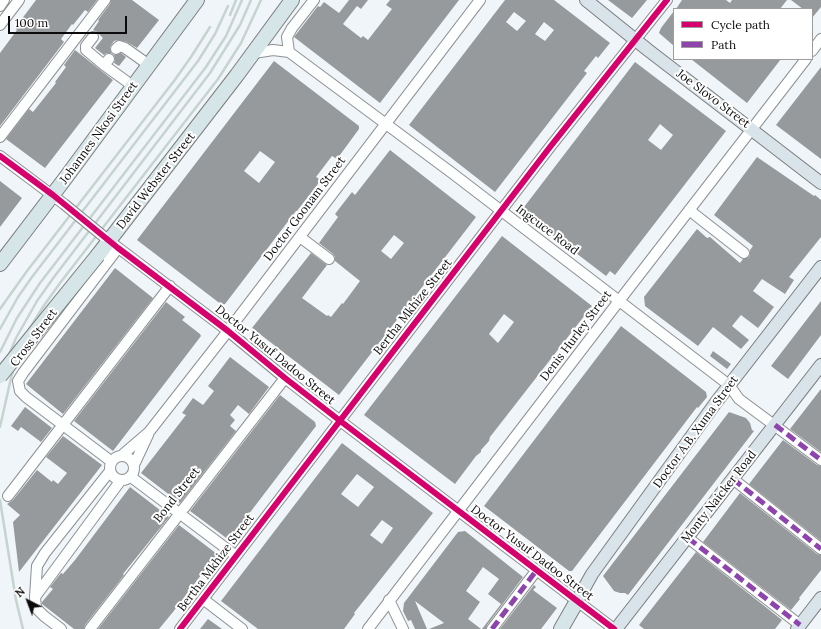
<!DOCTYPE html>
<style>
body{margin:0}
#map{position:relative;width:821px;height:629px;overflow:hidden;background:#f0f5f9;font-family:Lora,serif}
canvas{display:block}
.legend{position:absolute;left:673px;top:8px;width:140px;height:52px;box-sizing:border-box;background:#fff;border:1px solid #9d9d9d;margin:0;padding:5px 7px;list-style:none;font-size:12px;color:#0b0b0b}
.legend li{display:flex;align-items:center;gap:8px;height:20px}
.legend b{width:20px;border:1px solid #9d9d9d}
.north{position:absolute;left:8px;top:581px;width:40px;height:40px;-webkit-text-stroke:3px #fff;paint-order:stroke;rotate:318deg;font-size:11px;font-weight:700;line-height:16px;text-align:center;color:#0b0b0b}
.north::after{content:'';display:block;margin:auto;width:14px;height:18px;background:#0b0b0b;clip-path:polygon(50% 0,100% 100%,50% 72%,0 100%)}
.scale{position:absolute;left:8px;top:16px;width:119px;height:18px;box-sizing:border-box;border:2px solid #0b0b0b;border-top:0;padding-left:5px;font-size:12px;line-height:14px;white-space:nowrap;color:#0b0b0b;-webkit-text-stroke:3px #fff;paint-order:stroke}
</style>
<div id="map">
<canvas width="821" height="629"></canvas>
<ul class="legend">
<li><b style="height:5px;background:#d6006c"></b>Cycle path</li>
<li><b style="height:5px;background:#8e44ad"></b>Path</li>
</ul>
<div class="north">N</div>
<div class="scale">100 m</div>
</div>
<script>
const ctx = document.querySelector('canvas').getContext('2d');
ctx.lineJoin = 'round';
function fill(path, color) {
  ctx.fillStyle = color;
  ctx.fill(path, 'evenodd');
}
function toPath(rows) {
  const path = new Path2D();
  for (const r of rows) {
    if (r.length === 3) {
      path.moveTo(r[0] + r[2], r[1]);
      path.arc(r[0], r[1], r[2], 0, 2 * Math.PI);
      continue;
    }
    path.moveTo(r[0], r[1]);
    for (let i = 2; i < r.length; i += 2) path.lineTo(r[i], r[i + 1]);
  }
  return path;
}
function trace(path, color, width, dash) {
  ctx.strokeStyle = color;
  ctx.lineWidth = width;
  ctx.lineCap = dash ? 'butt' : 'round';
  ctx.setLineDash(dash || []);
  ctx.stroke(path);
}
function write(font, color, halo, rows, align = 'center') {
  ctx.font = font + ' Lora,serif';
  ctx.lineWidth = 4;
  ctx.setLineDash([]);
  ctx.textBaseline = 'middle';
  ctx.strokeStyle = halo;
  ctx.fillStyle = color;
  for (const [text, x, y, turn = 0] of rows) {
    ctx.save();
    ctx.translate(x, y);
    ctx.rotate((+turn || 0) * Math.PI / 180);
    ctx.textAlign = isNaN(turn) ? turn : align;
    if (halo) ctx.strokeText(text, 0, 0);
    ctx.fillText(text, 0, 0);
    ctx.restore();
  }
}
fill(toPath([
 [36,0,97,0,88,12,85,10,73,25,72,24,61,39,64,42,0,126,0,53,17,30,15,28],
 [111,0,132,0,159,20,137,48,127,42,118,40,114,41,110,47,111,53,107,53,104,55,95,48,103,38,97,32,93,30,99,21,98,20,110,4],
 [349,0,368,0,361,9,357,6,343,24,361,38,363,36,368,40,392,9,386,5,390,0,459,0,380,103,294,37,318,6,320,7,324,2,339,13],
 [505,0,554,0,610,43,598,58,596,56,584,71,587,73,495,192,409,125],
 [514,12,526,21,517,31,506,22],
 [544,22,554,30,545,41,535,34],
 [608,0,647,0,632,18],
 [682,0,726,0,730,3,732,0,787,0,780,9,676,9],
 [791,0,821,0,821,7,812,18,812,9,803,9],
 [674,11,674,46,659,33,661,28],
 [75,50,113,80,45,168,6,139,29,109,33,112,56,83,55,82,66,67,64,65],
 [121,53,126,57,119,66,114,63,115,60,114,55],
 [691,59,781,59,747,103],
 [274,61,359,126,359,129,337,159,332,156,316,177,321,180,297,211,296,211,225,304,222,305,137,240],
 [260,151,275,162,259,183,244,171],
 [635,62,726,131,615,275,610,271,606,276,521,211],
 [660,124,673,135,661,150,648,140],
 [821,67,821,159,776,125],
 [390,150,476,217,339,395,252,328,311,253,327,265,302,298,327,316,328,315,331,317,342,303,343,304,360,281,335,261,335,257,333,254,319,243,338,217,335,214,352,192,355,195],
 [394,235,404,243,391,259,381,251],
 [757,157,814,196,815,195,821,200,821,237,789,277,794,280,785,294,762,279,753,291,774,307,758,328,741,315,732,326,749,340,741,349,713,327,698,346,645,306,644,297,697,229,707,238,710,237,740,263,743,259,749,257,750,254,750,250,753,246,714,215],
 [0,181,22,198,0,227],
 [502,236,592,306,490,437,489,441,481,450,481,452,476,456,455,484,364,415],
 [504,314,514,322,498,343,489,334],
 [115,268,153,298,63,414,26,384],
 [821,301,821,335,788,379,771,366],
 [166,302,185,317,182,320,200,334,201,336,113,451,74,421],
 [621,326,706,392,707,397,698,408,697,407,572,571,569,571,484,506],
 [713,351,731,364,727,369,710,356],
 [230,357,269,387,249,414,238,405,230,415,235,420,230,426,236,431,180,503,141,473,186,415,182,413,193,398,203,405,214,391,208,386],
 [821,389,821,452,790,429],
 [280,395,315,422,316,426,229,540,190,511],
 [25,407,52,428,41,442,21,427,18,431,11,426],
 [729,412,746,418,750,423,752,430,754,431,628,595,625,593,620,593,614,591,603,576],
 [63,436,102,465,19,572,13,522,20,515,7,504,13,500,37,470,52,482,53,480,58,484,67,473,46,457],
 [783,440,817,465,821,466,821,541,749,484],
 [342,443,433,513,354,613,355,614,344,629,258,629,221,601],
 [357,474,374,487,358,507,341,494],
 [382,520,393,528,382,544,370,535],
 [130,487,169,517,123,574,124,575,85,625,84,629,74,629,42,604,42,602,53,589,50,587,61,573,63,574,75,560],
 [740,493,817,554,821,555,821,570,799,598,800,599,791,610,703,542],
 [179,525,217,554,173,612,159,629,98,629],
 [465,531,523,577,487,625,486,629,482,629,501,604,488,594,499,579,483,567,466,591,480,602,468,619,481,629,429,629,444,623,415,601,427,629,415,629,411,620,408,621,403,611,404,603,458,532],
 [696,552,782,620,775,629,644,629,639,625],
 [534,585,536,587,533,590,557,608,541,629,500,629],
 [208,619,222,629,200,629]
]), '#969a9c');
const minor = toPath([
 [0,6,4,0],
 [0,25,19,0],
 [93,37,86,46,86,50,104,65],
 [116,49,119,46,125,48,149,65],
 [812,51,821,39],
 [289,52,287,37,292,28,314,0],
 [254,53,273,50,289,52,452,173,729,385,739,399,821,460],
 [109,59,104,65,133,86],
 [0,137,105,0],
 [0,156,64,204],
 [689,210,744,253],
 [104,237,228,331,285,378,339,420,614,629],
 [300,237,329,259],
 [121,456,149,432,228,331,480,0],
 [122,468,12],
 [112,462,26,397,20,391,18,381,23,373,118,248],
 [134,465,148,435],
 [131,477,235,555],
 [733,479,821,549],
 [8,496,170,286],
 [688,538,800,625],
 [35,597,121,480],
 [203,599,242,629],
 [389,600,403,629],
 [61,629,44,616,36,608,35,597,37,566,45,553,110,471],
 [90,629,285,378],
 [180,629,550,147,667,0],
 [368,629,619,301,806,59],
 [492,629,536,571]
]);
const major = toPath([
 [586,0,648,50,821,183],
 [577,601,592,574,717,401,821,267],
 [616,629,821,365],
 [797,629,821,598]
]);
const highway = toPath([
 [98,255,237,75,292,0],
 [0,264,64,180,197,0],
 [561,629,577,601]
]);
trace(minor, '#8e9092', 12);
trace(major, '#7b7e7f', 14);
trace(highway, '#7b7e7f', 16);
trace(minor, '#fdfefe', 10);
trace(major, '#d9e3ea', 12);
trace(highway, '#d6e5e7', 14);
trace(toPath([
 [230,15,236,0],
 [0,309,27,271,174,81,191,57,210,27],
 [0,329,18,297,32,277,198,61,215,34,228,6],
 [0,352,17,318,40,283,206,67,226,36,242,0],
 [0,382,3,369,16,338,37,301,54,277,210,73,240,25,251,0],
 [0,427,11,378,20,348,28,331,43,307,60,283,218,79,241,43,261,0],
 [0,500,16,600,23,629]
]), '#c5d4ce', 2.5);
const minorBridge = toPath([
 [64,204,103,236]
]);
const highwayBridge = toPath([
 [0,376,98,255]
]);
trace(minorBridge, '#8e9092', 12, []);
trace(highwayBridge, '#7b7e7f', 16, []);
trace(minorBridge, '#fdfefe', 10);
trace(highwayBridge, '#d6e5e7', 14);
trace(toPath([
 [775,425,821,460],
 [733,479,821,549],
 [688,538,800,625],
 [492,629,536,571]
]), '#8e44ad', 5, [10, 5]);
trace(toPath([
 [0,156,53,195,118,248,228,331,285,378,339,420,614,629],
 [180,629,550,147,667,0]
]), '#d6006c', 6);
write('12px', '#0b0b0b', '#fff', [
 ["Joe Slovo Street",713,99,37],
 ["Johannes Nkosi Street",99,133,-54],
 ["David Webster Street",156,181,-52],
 ["Doctor Goonam Street",305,209,-53],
 ["Ingcuce Road",547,230,37],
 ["Bertha Mkhize Street",413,307,-52],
 ["Denis Hurley Street",576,336,-53],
 ["Cross Street",34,338,-53],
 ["Doctor Yusuf Dadoo Street",275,355,39],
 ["Doctor A.B. Xuma Street",696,432,-54],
 ["Bond Street",177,495,-52],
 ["Monty Naicker Road",719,497,-52],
 ["Doctor Yusuf Dadoo Street",532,553,37],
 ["Bertha Mkhize Street",216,563,-53]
]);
</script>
